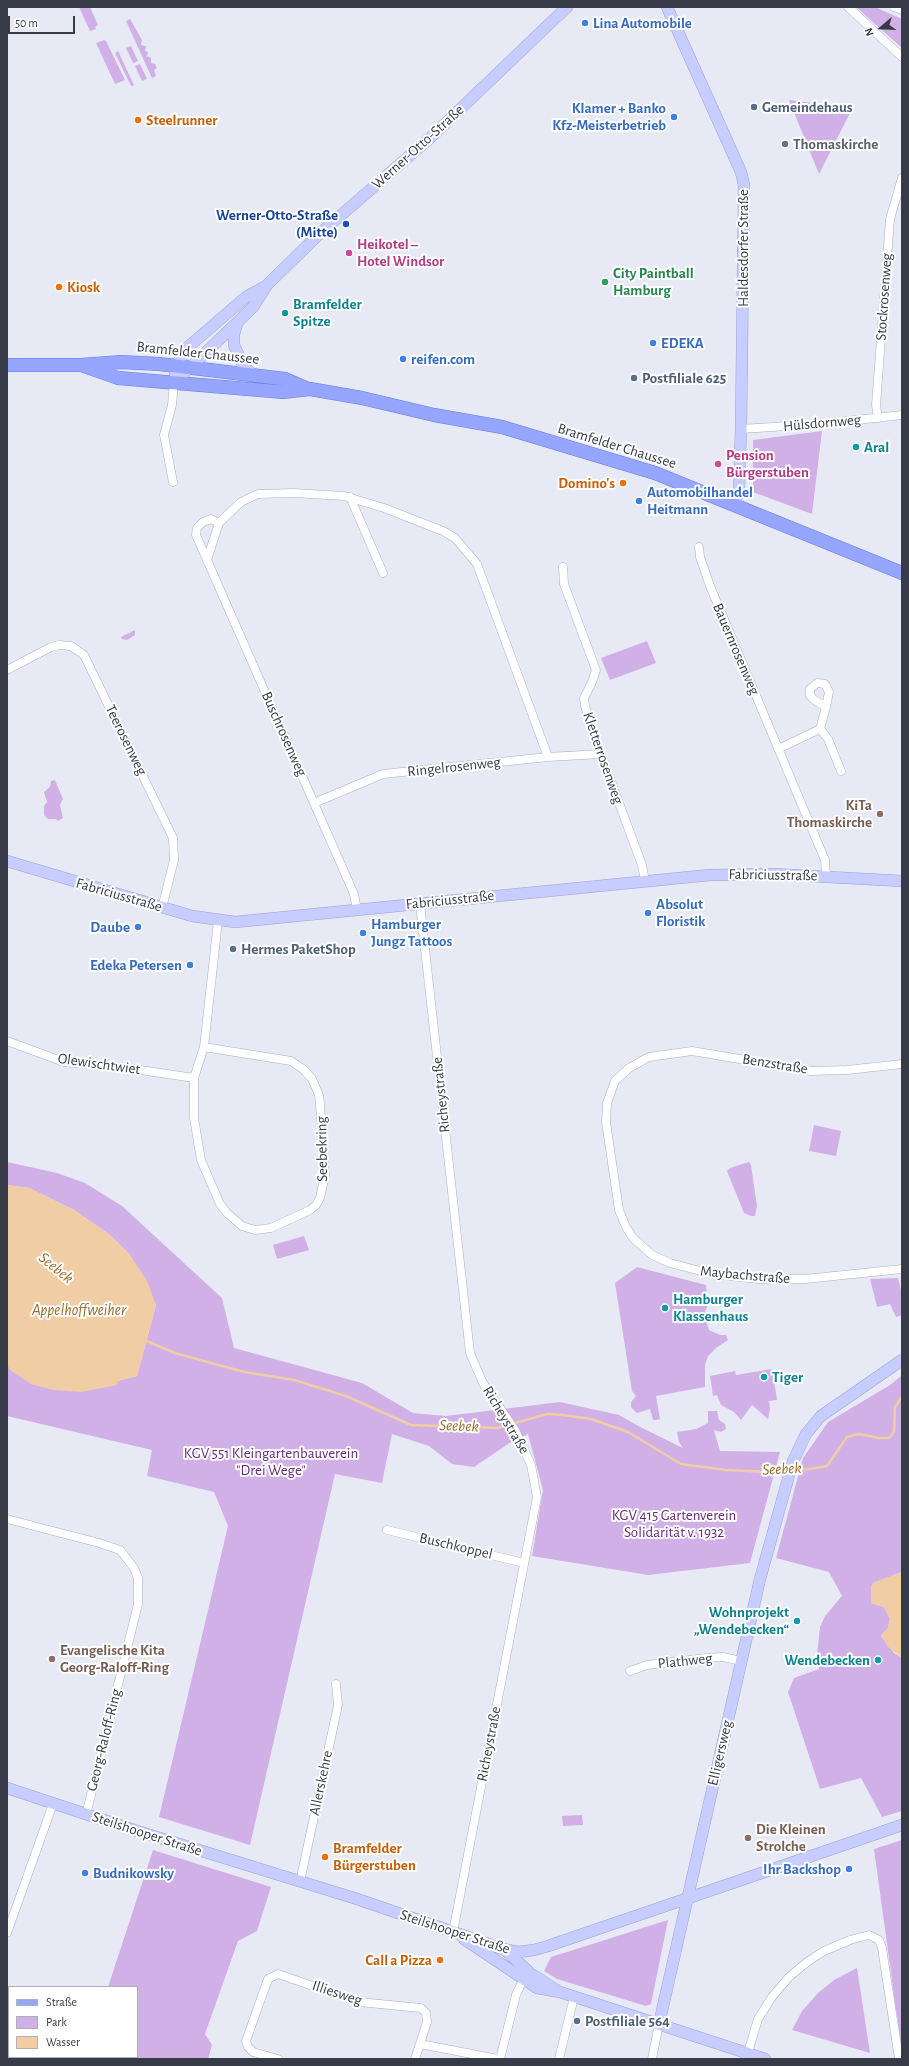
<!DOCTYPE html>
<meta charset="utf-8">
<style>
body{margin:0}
#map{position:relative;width:909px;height:2066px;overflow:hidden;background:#e7eaf4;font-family:"Alegreya Sans",sans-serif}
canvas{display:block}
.frame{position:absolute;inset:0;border:8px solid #363b47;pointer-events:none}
.legend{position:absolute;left:8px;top:1986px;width:130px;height:72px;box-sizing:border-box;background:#fff;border:1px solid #afb1b5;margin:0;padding:5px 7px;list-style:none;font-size:12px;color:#363b47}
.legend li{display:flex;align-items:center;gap:8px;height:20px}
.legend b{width:20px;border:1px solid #afb1b5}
.north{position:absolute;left:861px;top:8px;width:40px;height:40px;-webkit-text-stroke:3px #fff;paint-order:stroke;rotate:251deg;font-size:11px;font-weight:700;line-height:16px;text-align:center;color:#363b47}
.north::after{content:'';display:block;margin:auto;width:14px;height:18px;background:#363b47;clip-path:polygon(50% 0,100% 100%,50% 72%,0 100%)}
.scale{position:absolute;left:8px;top:16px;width:67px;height:18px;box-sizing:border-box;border:2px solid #363b47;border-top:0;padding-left:5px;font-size:12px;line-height:14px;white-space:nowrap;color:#363b47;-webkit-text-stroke:3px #fff;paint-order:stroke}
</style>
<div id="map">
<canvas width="909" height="2066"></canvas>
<div class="frame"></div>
<ul class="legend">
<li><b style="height:5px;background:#96a6fe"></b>Straße</li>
<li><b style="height:11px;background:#d1b0e8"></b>Park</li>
<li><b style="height:11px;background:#f0cda4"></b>Wasser</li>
</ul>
<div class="north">N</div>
<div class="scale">50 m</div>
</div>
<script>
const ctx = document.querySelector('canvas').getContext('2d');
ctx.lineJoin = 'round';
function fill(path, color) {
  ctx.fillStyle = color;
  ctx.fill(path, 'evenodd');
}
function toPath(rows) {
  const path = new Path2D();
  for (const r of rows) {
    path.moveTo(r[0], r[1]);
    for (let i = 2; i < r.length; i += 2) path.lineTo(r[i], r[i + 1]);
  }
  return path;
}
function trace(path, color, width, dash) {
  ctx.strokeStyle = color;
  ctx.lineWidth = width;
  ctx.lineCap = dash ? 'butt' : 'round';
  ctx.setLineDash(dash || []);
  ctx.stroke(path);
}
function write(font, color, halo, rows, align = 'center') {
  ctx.font = font + ' "Alegreya Sans",sans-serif';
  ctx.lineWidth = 4;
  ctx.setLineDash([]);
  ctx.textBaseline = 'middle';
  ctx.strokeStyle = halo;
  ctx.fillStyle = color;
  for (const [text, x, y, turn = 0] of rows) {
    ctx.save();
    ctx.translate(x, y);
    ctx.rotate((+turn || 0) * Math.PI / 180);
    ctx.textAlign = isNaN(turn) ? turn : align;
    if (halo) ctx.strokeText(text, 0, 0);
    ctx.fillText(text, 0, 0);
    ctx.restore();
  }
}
fill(toPath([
 [79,7,90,7,98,25,95,27,96,29,90,31],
 [856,7,875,7,902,19,902,48],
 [130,19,142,40,141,45,146,46,145,51,148,52,147,56,151,58,151,63,155,64,157,68,154,70,156,76,152,78,126,21],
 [104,40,106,41,125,80,115,84,96,43],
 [131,46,138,61,133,63,126,48],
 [118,51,134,85,131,86,115,53],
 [140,64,147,79,142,81,135,66],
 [789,100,851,108,850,113,819,174],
 [822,431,812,514,753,492,753,440],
 [135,630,135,635,127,640,122,639,121,637],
 [647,641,656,663,610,680,601,658],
 [55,780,63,799,60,805,63,818,58,821,56,819,48,819,44,815,44,806,47,802,44,792,50,787,51,781],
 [814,1125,841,1131,836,1156,809,1151],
 [7,1162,57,1173,85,1183,122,1206,222,1298,234,1348,362,1383,413,1413,446,1416,560,1402,619,1415,642,1428,683,1448,679,1442,677,1432,696,1429,708,1423,708,1411,717,1411,719,1420,725,1424,726,1429,721,1432,714,1430,720,1451,780,1452,750,1563,648,1575,532,1556,543,1490,528,1434,511,1442,474,1467,452,1464,429,1446,392,1434,382,1483,335,1474,250,1845,159,1817,228,1526,214,1492,147,1476,152,1450,7,1416,7,1364,9,1366,117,1381,137,1376,156,1305,130,1255,110,1235,74,1210,29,1188,7,1185],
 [749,1162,751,1165,757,1206,755,1216,751,1216,744,1213,727,1171,730,1168],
 [304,1236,309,1250,277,1259,273,1245],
 [637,1267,706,1285,708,1304,705,1312,706,1320,709,1330,720,1335,726,1335,728,1340,716,1348,708,1356,705,1365,705,1387,656,1396,660,1419,656,1420,653,1420,650,1409,637,1413,631,1407,631,1402,636,1396,632,1391,615,1283],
 [898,1278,902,1294,902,1315,896,1317,890,1304,877,1307,870,1279],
 [772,1369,777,1400,769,1401,770,1409,768,1419,752,1405,741,1420,734,1412,721,1405,717,1395,713,1396,710,1376,735,1371,736,1375],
 [901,1376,902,1572,873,1583,871,1587,871,1603,884,1607,890,1619,888,1628,881,1636,894,1653,902,1658,902,1811,882,1817,861,1778,820,1789,788,1692,794,1678,819,1669,817,1655,820,1627,825,1616,842,1596,829,1572,776,1558,803,1458,828,1422,890,1385],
 [582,1815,583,1825,563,1826,562,1816],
 [902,1840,902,2053,874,1849],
 [153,1850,271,1887,257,1931,238,1941,205,2034,212,2045,208,2059,85,2059,86,2057,137,2057,137,1987,108,1987],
 [668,1920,651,2004,646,2006,557,1979,544,1971,551,1957],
 [857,1968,870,2053,792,2030,802,2011,818,1993,834,1980]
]), '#d1b0e8');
fill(toPath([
 [7,1185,29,1188,74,1210,110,1235,130,1255,147,1281,156,1305,137,1376,118,1381,117,1385,82,1392,53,1390,31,1384,10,1370,7,1364],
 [902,1572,902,1658,888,1647,881,1635,888,1628,890,1619,884,1607,871,1603,871,1587,873,1583]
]), '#f0cda4');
trace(toPath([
 [144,1340,175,1353,244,1372,294,1380,346,1396,411,1425,497,1428,547,1414,563,1415,591,1419,628,1432,681,1464,726,1470,769,1472,786,1470],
 [793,1470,810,1469,827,1466,847,1437,859,1434,879,1438,889,1438,894,1432,895,1407,902,1397]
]), '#f0cda4', 2.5);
const street = toPath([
 [848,7,902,57],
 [894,7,902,10],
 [878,418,876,405,890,219,902,178],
 [741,429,819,424,902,415],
 [173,482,164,435,172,405,174,383],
 [350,497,383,573],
 [699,547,700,557,710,586,825,860,826,876],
 [207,560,219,523],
 [563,567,564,584,596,670,592,682,584,698,585,706,599,749,642,865,645,881],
 [7,670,51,647,59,645,71,646,84,655,173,838,174,860,162,908],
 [820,729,828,739,841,771],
 [778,749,820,729,826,707,829,692,825,684,817,683,810,689,810,695,813,699,826,707],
 [314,803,383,774,548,757,601,754],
 [420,904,470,1353,483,1383,515,1430,531,1465,537,1497,453,1932],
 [357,910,354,894,196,535,197,528,203,522,211,519,219,523,241,502,258,494,294,493,344,496,384,508,443,531,455,538,477,564,548,757],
 [7,1041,64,1062,127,1068,194,1078],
 [204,1047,291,1061,303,1069,312,1079,319,1095,320,1104,325,1175,320,1198,316,1205,310,1210,271,1228,255,1230,242,1226,227,1213,220,1204,201,1160,194,1118,194,1078,204,1047,218,921],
 [902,1064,847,1070,811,1071,692,1051,649,1057,629,1068,615,1081,607,1103,606,1122,619,1210,626,1227,633,1238,652,1255,670,1263,712,1274,759,1279,805,1279,902,1269],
 [7,1519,99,1543,120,1550,134,1568,138,1578,138,1604,86,1815],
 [387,1530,524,1563],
 [630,1671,647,1665,707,1658,723,1657,741,1661],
 [300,1882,338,1705,336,1684],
 [7,1933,53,1804],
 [420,2044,498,2059],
 [278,2059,253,2052,248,2047,246,2041,268,1979,278,1974,359,2002,421,2008,426,2013,427,2022,415,2059],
 [500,2059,516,1995,523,1980],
 [559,2059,574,1997],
 [652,2059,659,2024],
 [746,2059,758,2019,772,1997,789,1977,807,1962,824,1951,850,1940,869,1935,879,1940,882,1948,899,2059]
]);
const secondary = toPath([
 [667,7,741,172,744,185,741,429,739,488,735,504],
 [237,324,234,334,234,345,243,365,252,374],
 [175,374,176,366,188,347,246,297,264,287],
 [174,383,253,307,267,285,317,236,430,138,567,7],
 [7,861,192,916,235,922,710,875,773,874,902,881],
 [7,1788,137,1831,354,1898,503,1949,518,1952,534,1950,548,1946,902,1825],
 [464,1939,537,1988,560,1992,765,2059],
 [505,1950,530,1973,558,1991],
 [659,2024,760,1579,793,1461,806,1434,821,1416,902,1360]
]);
const primary = toPath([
 [7,365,81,365,121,362,159,364,285,379,308,389],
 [81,365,118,378,283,392,310,389,362,398,434,415,502,427,655,473,902,573]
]);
trace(street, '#aaafbf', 9);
trace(secondary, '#9aa1d7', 12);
trace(primary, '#667be4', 14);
trace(street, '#fff', 8);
trace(secondary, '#c7cdfe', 11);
trace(primary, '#96a6fe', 13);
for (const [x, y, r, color] of [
 [585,23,4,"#3f7fe0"],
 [754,107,4,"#5c6f8a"],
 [674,117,4,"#3f7fe0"],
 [138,120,4,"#e8710a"],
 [785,144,4,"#6b7280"],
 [346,224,4,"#1a4fb4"],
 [349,253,4,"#d1479c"],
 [605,282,4,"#2e9e5b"],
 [59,287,4,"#e8710a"],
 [285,313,4,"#0f9aa8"],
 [653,343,4,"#3f7fe0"],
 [403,359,4,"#3f7fe0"],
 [634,378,4,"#5c6f8a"],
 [856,447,4,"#0f9aa8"],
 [718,464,4,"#d1479c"],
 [623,483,4,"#e8710a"],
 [639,501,4,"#3f7fe0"],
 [880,814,4,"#8d6e63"],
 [648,913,4,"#3f7fe0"],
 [138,927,4,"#3f7fe0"],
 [363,933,4,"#3f7fe0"],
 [233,949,4,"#5c6f8a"],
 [190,965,4,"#3f7fe0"],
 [665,1308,4,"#0f9aa8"],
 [764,1377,4,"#0f9aa8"],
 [797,1621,4,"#0f9aa8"],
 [52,1659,4,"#8d6e63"],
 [878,1660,4,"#0f9aa8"],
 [748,1838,4,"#8d6e63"],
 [325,1857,4,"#e8710a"],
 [849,1869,4,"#3f7fe0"],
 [85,1873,4,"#3f7fe0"],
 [440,1960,4,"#e8710a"],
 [577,2021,4,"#5c6f8a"]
]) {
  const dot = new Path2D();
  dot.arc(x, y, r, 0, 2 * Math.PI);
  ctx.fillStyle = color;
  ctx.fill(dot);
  trace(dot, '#fff', 1.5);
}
write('bold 15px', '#366cbe', '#fff', [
 ["Lina Automobile",593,23],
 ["Klamer + Banko",666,108,"right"],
 ["Kfz-Meisterbetrieb",666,125,"right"],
 ["EDEKA",661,343],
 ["reifen.com",411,359],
 ["Automobilhandel",647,492],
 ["Heitmann",647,509],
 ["Absolut",656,904],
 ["Floristik",656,921],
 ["Hamburger",371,924],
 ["Jungz Tattoos",371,941],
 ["Daube",130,927,"right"],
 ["Edeka Petersen",182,965,"right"],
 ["Ihr Backshop",841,1869,"right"],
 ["Budnikowsky",93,1873]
], 'left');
write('bold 15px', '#4e5e75', '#fff', [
 ["Gemeindehaus",762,107],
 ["Postfiliale 625",642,378],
 ["Hermes PaketShop",241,949],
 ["Postfiliale 564",585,2021]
], 'left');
write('bold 15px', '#c56008', '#fff', [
 ["Steelrunner",146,120],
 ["Kiosk",67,287],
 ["Domino's",615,483,"right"],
 ["Bramfelder",333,1848],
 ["Bürgerstuben",333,1865],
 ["Call a Pizza",432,1960,"right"]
], 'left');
write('bold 15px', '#5b616d', '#fff', [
 ["Thomaskirche",793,144]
], 'left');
write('15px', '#363b47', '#fff', [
 ["Werner-Otto-Straße",418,147,-42],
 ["Haldesdorfer Straße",743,248,-90],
 ["Stockrosenweg",884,297,-86],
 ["Bramfelder Chaussee",198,353,6],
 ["Hülsdornweg",822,423,-5],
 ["Bramfelder Chaussee",617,446,17],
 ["Bauernrosenweg",736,649,67],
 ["Buschrosenweg",284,734,66],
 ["Teerosenweg",126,740,64],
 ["Kletterrosenweg",603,758,71],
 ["Ringelrosenweg",454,767,-6],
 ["Fabriciusstraße",773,875,1],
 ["Fabriciusstraße",119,895,16],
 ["Fabriciusstraße",450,900,-6],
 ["Olewischtwiet",99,1064,8],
 ["Benzstraße",775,1064,9],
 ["Richeystraße",441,1095,-96],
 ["Seebekring",322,1149,-91],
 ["Maybachstraße",745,1275,5],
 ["Richeystraße",506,1420,59],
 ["Buschkoppel",456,1546,13],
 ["Plathweg",685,1661,-6],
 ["Georg-Raloff-Ring",104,1740,-76],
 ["Richeystraße",489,1744,-79],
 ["Elligersweg",720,1753,-77],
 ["Allerskehre",321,1783,-78],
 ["Steilshooper Straße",147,1834,18],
 ["Steilshooper Straße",455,1932,18],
 ["Illiesweg",337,1993,18]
]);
write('bold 15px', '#164399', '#fff', [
 ["Werner-Otto-Straße",338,215],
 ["(Mitte)",338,232]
], 'right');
write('bold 15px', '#b23c85', '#fff', [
 ["Heikotel –",357,244],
 ["Hotel Windsor",357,261],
 ["Pension",726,455],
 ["Bürgerstuben",726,472]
], 'left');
write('bold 15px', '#27864d', '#fff', [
 ["City Paintball",613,273],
 ["Hamburg",613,290]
], 'left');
write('bold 15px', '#0d838f', '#fff', [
 ["Bramfelder",293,304],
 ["Spitze",293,321],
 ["Aral",864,447],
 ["Hamburger",673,1299],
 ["Klassenhaus",673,1316],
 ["Tiger",772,1377],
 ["Wohnprojekt",789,1612,"right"],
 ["„Wendebecken“",789,1629,"right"],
 ["Wendebecken",870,1660,"right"]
], 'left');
write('bold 15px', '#785e54', '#fff', [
 ["KiTa",872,805,"right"],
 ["Thomaskirche",872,822,"right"],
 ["Evangelische Kita",60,1650],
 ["Georg-Raloff-Ring",60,1667],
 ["Die Kleinen",756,1829],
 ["Strolche",756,1846]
], 'left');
write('15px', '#652979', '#fff', [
 ["KGV 551 Kleingartenbauverein",271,1453],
 ["\"Drei Wege\"",271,1470],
 ["KGV 415 Gartenverein",674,1515],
 ["Solidarität v. 1932",674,1532]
]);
write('italic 16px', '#9b692a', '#fff', [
 ["Seebek",56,1268,39],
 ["Appelhoffweiher",79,1310],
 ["Seebek",459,1426,2],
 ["Seebek",782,1469,-3]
]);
</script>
